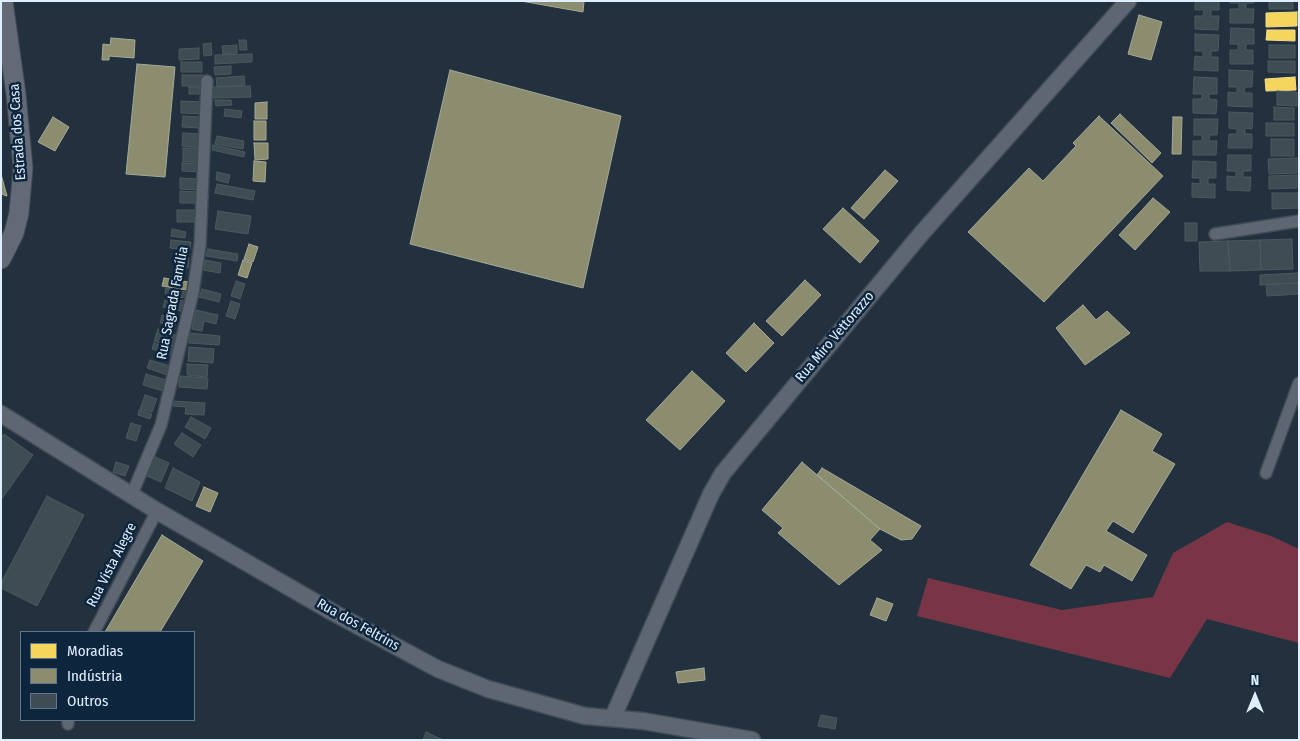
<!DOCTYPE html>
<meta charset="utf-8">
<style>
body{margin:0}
#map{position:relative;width:1300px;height:741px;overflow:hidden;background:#23303d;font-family:"Fira Sans Condensed",sans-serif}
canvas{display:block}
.frame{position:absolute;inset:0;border:2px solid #e0efff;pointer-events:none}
.legend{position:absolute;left:20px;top:631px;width:175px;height:90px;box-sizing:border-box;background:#0e263d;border:1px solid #62768b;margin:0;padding:6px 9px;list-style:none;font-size:15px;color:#e0efff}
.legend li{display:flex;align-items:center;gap:10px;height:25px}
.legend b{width:25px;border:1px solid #62768b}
.north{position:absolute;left:1230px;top:671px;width:50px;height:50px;-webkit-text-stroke:4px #0e263d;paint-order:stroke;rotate:0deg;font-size:14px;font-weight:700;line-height:20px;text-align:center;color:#e0efff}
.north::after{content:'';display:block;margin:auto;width:18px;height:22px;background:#e0efff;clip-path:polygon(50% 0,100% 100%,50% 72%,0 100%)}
</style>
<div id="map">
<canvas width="1300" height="741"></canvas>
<div class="frame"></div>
<ul class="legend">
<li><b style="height:14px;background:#f6d55c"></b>Moradias</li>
<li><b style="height:14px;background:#8c8c6e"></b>Indústria</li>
<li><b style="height:14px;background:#3e4d53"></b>Outros</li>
</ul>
<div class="north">N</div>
</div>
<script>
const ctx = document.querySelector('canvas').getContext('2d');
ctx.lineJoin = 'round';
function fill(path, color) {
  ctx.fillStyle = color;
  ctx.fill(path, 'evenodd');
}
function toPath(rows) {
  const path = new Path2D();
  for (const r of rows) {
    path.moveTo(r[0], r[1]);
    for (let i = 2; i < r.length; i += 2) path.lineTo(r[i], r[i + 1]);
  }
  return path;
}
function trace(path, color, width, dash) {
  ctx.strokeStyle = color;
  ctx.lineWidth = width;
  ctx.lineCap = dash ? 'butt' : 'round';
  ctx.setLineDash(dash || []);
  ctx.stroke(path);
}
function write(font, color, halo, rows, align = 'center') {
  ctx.font = font + ' "Fira Sans Condensed",sans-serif';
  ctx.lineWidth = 5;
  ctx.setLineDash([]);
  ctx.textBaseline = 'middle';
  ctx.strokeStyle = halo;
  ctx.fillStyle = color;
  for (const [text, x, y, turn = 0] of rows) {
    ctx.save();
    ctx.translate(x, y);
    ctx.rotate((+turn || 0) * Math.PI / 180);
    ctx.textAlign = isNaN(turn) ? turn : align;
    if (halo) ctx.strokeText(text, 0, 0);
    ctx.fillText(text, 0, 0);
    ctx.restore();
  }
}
fill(toPath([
 [1227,522,1271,536,1299,549,1299,643,1207,619,1170,678,917,616,928,578,1062,610,1153,597,1173,553]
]), '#783546');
const homes = toPath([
 [1297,12,1297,26,1266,27,1266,13,1297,12],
 [1267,30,1295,30,1295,41,1266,40,1267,30],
 [1295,77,1296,90,1266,91,1265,79,1295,77]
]);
fill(homes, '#f6d55c');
trace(homes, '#efdd8d', 1);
const industry = toPath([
 [521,1,584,1,583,12,521,1],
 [1139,15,1162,22,1151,60,1128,54,1139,15],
 [111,38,135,40,134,58,109,56,109,60,102,60,103,44,110,45,111,38],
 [137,64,175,67,165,177,126,174,137,64],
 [450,70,621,116,583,288,410,244,450,70],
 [267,102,267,119,255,119,255,103,267,102],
 [1120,114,1161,153,1152,163,1111,123,1120,114],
 [1099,116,1163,176,1044,302,968,232,1029,168,1043,181,1076,146,1073,143,1099,116],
 [53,117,69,127,55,151,38,142,53,117],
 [1173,117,1182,117,1181,154,1172,154,1173,117],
 [254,121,266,121,266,140,254,140,254,121],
 [254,143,268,143,268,159,255,160,254,143],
 [254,161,266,162,265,182,253,181,254,161],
 [885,170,898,181,864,219,851,208,885,170],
 [1,174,7,196,1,194,1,174],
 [1153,198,1170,212,1135,250,1119,235,1153,198],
 [843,208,879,241,860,263,823,229,843,208],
 [249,244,258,247,253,262,244,259,249,244],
 [243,260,252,263,247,278,238,275,243,260],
 [164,278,188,282,187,290,162,286,164,278],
 [805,280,821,295,782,336,766,321,805,280],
 [1083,305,1096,320,1107,311,1130,333,1085,365,1056,328,1083,305],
 [754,323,774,343,746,372,726,353,754,323],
 [692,371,725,401,680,450,646,420,692,371],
 [1121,410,1162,434,1152,451,1175,464,1133,533,1113,521,1106,531,1147,555,1132,581,1104,565,1100,572,1086,565,1071,589,1030,565,1121,410],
 [802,462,880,529,870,540,882,550,839,585,778,533,783,528,762,510,802,462],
 [822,468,921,526,912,539,901,540,880,529,817,475,822,468],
 [204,487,218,493,210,512,196,506,204,487],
 [162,535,203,561,160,632,105,632,162,535],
 [877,598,893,604,886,621,870,615,877,598],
 [704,668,705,680,678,683,676,672,704,668]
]);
fill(industry, '#8c8c6e');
trace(industry, '#a5aa9a', 1);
const building = toPath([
 [1195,1,1219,1,1219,10,1211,10,1211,16,1219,16,1218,30,1195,29,1195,16,1203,16,1204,10,1195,10,1195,1],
 [1230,1,1254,1,1254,3,1246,3,1246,9,1254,9,1253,23,1230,23,1230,9,1239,9,1239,3,1230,3,1230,1],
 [1269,1,1293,1,1293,9,1269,9,1269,1],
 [1231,28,1254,29,1254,44,1246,44,1246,50,1253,50,1253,64,1230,64,1230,50,1238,50,1238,44,1230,44,1231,28],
 [1195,34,1219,35,1218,51,1211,51,1211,57,1218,57,1218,71,1194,70,1195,56,1203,57,1203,51,1195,51,1195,34],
 [239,40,246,40,247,50,240,50,239,40],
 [211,43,212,55,204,56,203,44,211,43],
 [237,45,237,53,223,54,222,46,237,45],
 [1269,45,1295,45,1295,58,1269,58,1269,45],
 [199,48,199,59,179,60,179,49,199,48],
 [252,54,252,62,215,64,215,55,252,54],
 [1268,61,1295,61,1295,73,1268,72,1268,61],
 [181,62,202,62,202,72,181,72,181,62],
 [231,66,231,74,215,75,214,67,231,66],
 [1229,70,1253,71,1252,87,1245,87,1244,93,1252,93,1252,107,1228,106,1228,92,1237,93,1237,87,1229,87,1229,70],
 [182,75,203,75,203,86,182,86,182,75],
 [244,76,245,85,217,87,216,78,244,76],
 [1194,77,1217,78,1217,94,1209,94,1209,99,1217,100,1216,114,1193,113,1193,99,1202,99,1202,94,1193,94,1194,77],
 [250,86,251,97,213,98,212,87,250,86],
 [189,87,200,87,200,94,189,94,189,87],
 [1277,91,1297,92,1297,106,1277,105,1277,91],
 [215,100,231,100,232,105,216,106,215,100],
 [181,101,204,102,203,114,181,113,181,101],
 [1274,107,1294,108,1294,120,1274,120,1274,107],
 [225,109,242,111,241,118,224,116,225,109],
 [1229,112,1253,113,1252,129,1245,128,1245,134,1252,134,1252,148,1228,148,1229,134,1237,134,1237,129,1229,128,1229,112],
 [183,116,201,117,201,128,182,127,183,116],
 [1194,119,1218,119,1217,135,1210,135,1209,141,1217,141,1216,155,1193,155,1193,141,1202,141,1202,135,1194,135,1194,119],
 [1266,123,1294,123,1294,136,1266,136,1266,123],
 [183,133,201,134,200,147,182,146,183,133],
 [217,136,244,141,243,149,215,144,217,136],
 [1271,139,1294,139,1294,156,1271,156,1271,139],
 [213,145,245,152,244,157,212,150,213,145],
 [183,148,201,148,201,162,183,162,183,148],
 [1228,155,1251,155,1251,171,1243,171,1243,177,1251,177,1250,191,1227,190,1227,176,1236,177,1236,171,1227,171,1228,155],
 [1297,158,1297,173,1269,174,1268,159,1297,158],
 [1193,161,1216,162,1216,178,1208,178,1208,184,1215,184,1215,198,1192,197,1192,183,1200,184,1200,178,1192,178,1193,161],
 [182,163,199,164,198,172,182,171,182,163],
 [217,172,230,175,228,183,216,180,217,172],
 [1297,175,1297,188,1269,189,1269,176,1297,175],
 [180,178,200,179,199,190,180,189,180,178],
 [217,184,255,191,253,200,215,193,217,184],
 [180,191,197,192,197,203,180,203,180,191],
 [1272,193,1298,193,1299,208,1272,209,1272,193],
 [177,210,197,210,197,222,177,222,177,210],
 [218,211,251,216,248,234,215,229,218,211],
 [1185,223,1197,223,1197,241,1185,241,1185,223],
 [172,229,186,232,185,238,171,236,172,229],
 [1292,239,1293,269,1261,270,1260,240,1292,239],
 [171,240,191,242,190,250,170,248,171,240],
 [1260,240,1261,270,1230,271,1228,241,1260,240],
 [1228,241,1230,271,1200,271,1199,242,1228,241],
 [208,249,238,254,237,261,206,256,208,249],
 [177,257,189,258,188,268,176,267,177,257],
 [205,260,221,263,220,273,203,270,205,260],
 [1298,273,1299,283,1260,285,1260,275,1298,273],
 [236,281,245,284,240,299,231,296,236,281],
 [1299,283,1299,294,1267,296,1266,284,1299,283],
 [166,288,186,292,185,298,165,294,166,288],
 [202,289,221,294,219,302,199,297,202,289],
 [166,297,187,302,185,312,163,307,166,297],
 [231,301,240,304,235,319,226,316,231,301],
 [196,310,218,315,216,324,204,321,202,331,192,329,196,310],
 [162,315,176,318,175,326,160,323,162,315],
 [158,329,179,336,176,348,154,341,158,329],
 [189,333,220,336,219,345,189,343,189,333],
 [154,343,175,350,173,356,152,349,154,343],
 [189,347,214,349,213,363,188,361,189,347],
 [150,360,170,366,167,375,147,368,150,360],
 [187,364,208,365,207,377,187,375,187,364],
 [146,374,166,380,163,391,143,385,146,374],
 [180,376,208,378,207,389,179,387,180,376],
 [145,395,157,399,152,412,140,409,145,395],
 [173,401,205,403,204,415,185,414,186,407,173,406,173,401],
 [139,410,152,414,150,419,138,415,139,410],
 [191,417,211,428,205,439,185,427,191,417],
 [131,423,141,426,136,441,126,438,131,423],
 [182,433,201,445,193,457,174,444,182,433],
 [4,434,33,455,1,500,1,438,4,434],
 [155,457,169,463,161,482,147,476,155,457],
 [116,462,129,466,125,476,113,472,116,462],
 [173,468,200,482,192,501,165,488,173,468],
 [47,496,84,515,37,606,1,588,1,583,47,496],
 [821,715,837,718,835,729,818,726,821,715],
 [426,732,443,740,423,740,426,732]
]);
fill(building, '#3e4d53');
trace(building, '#4b5a5f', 1);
const street = toPath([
 [1215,234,1299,221],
 [1266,473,1299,383],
 [132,494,161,425,193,292,200,245,207,81],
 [94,632,157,511],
 [68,724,68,720]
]);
const secondary = toPath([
 [1,414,157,511,334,613,438,669,488,689,585,716,643,721,752,740],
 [613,717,711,494,723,473,921,234,1128,1]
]);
const primary = toPath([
 [1,259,14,233,19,213,23,168,16,94,3,1]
]);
trace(street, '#414b56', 14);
trace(secondary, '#414b56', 19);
trace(primary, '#414b56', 21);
trace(street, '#5d6671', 11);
trace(secondary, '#5d6671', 16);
trace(primary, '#646977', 19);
write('14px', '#e0efff', '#0e263d', [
 ["Estrada dos Casa",18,132,-94],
 ["Rua Sagrada Família",173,303,-79],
 ["Rua Miro Vettorazzo",835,337,-50],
 ["Rua Vista Alegre",112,565,-63],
 ["Rua dos Feltrins",358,625,29]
]);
</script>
